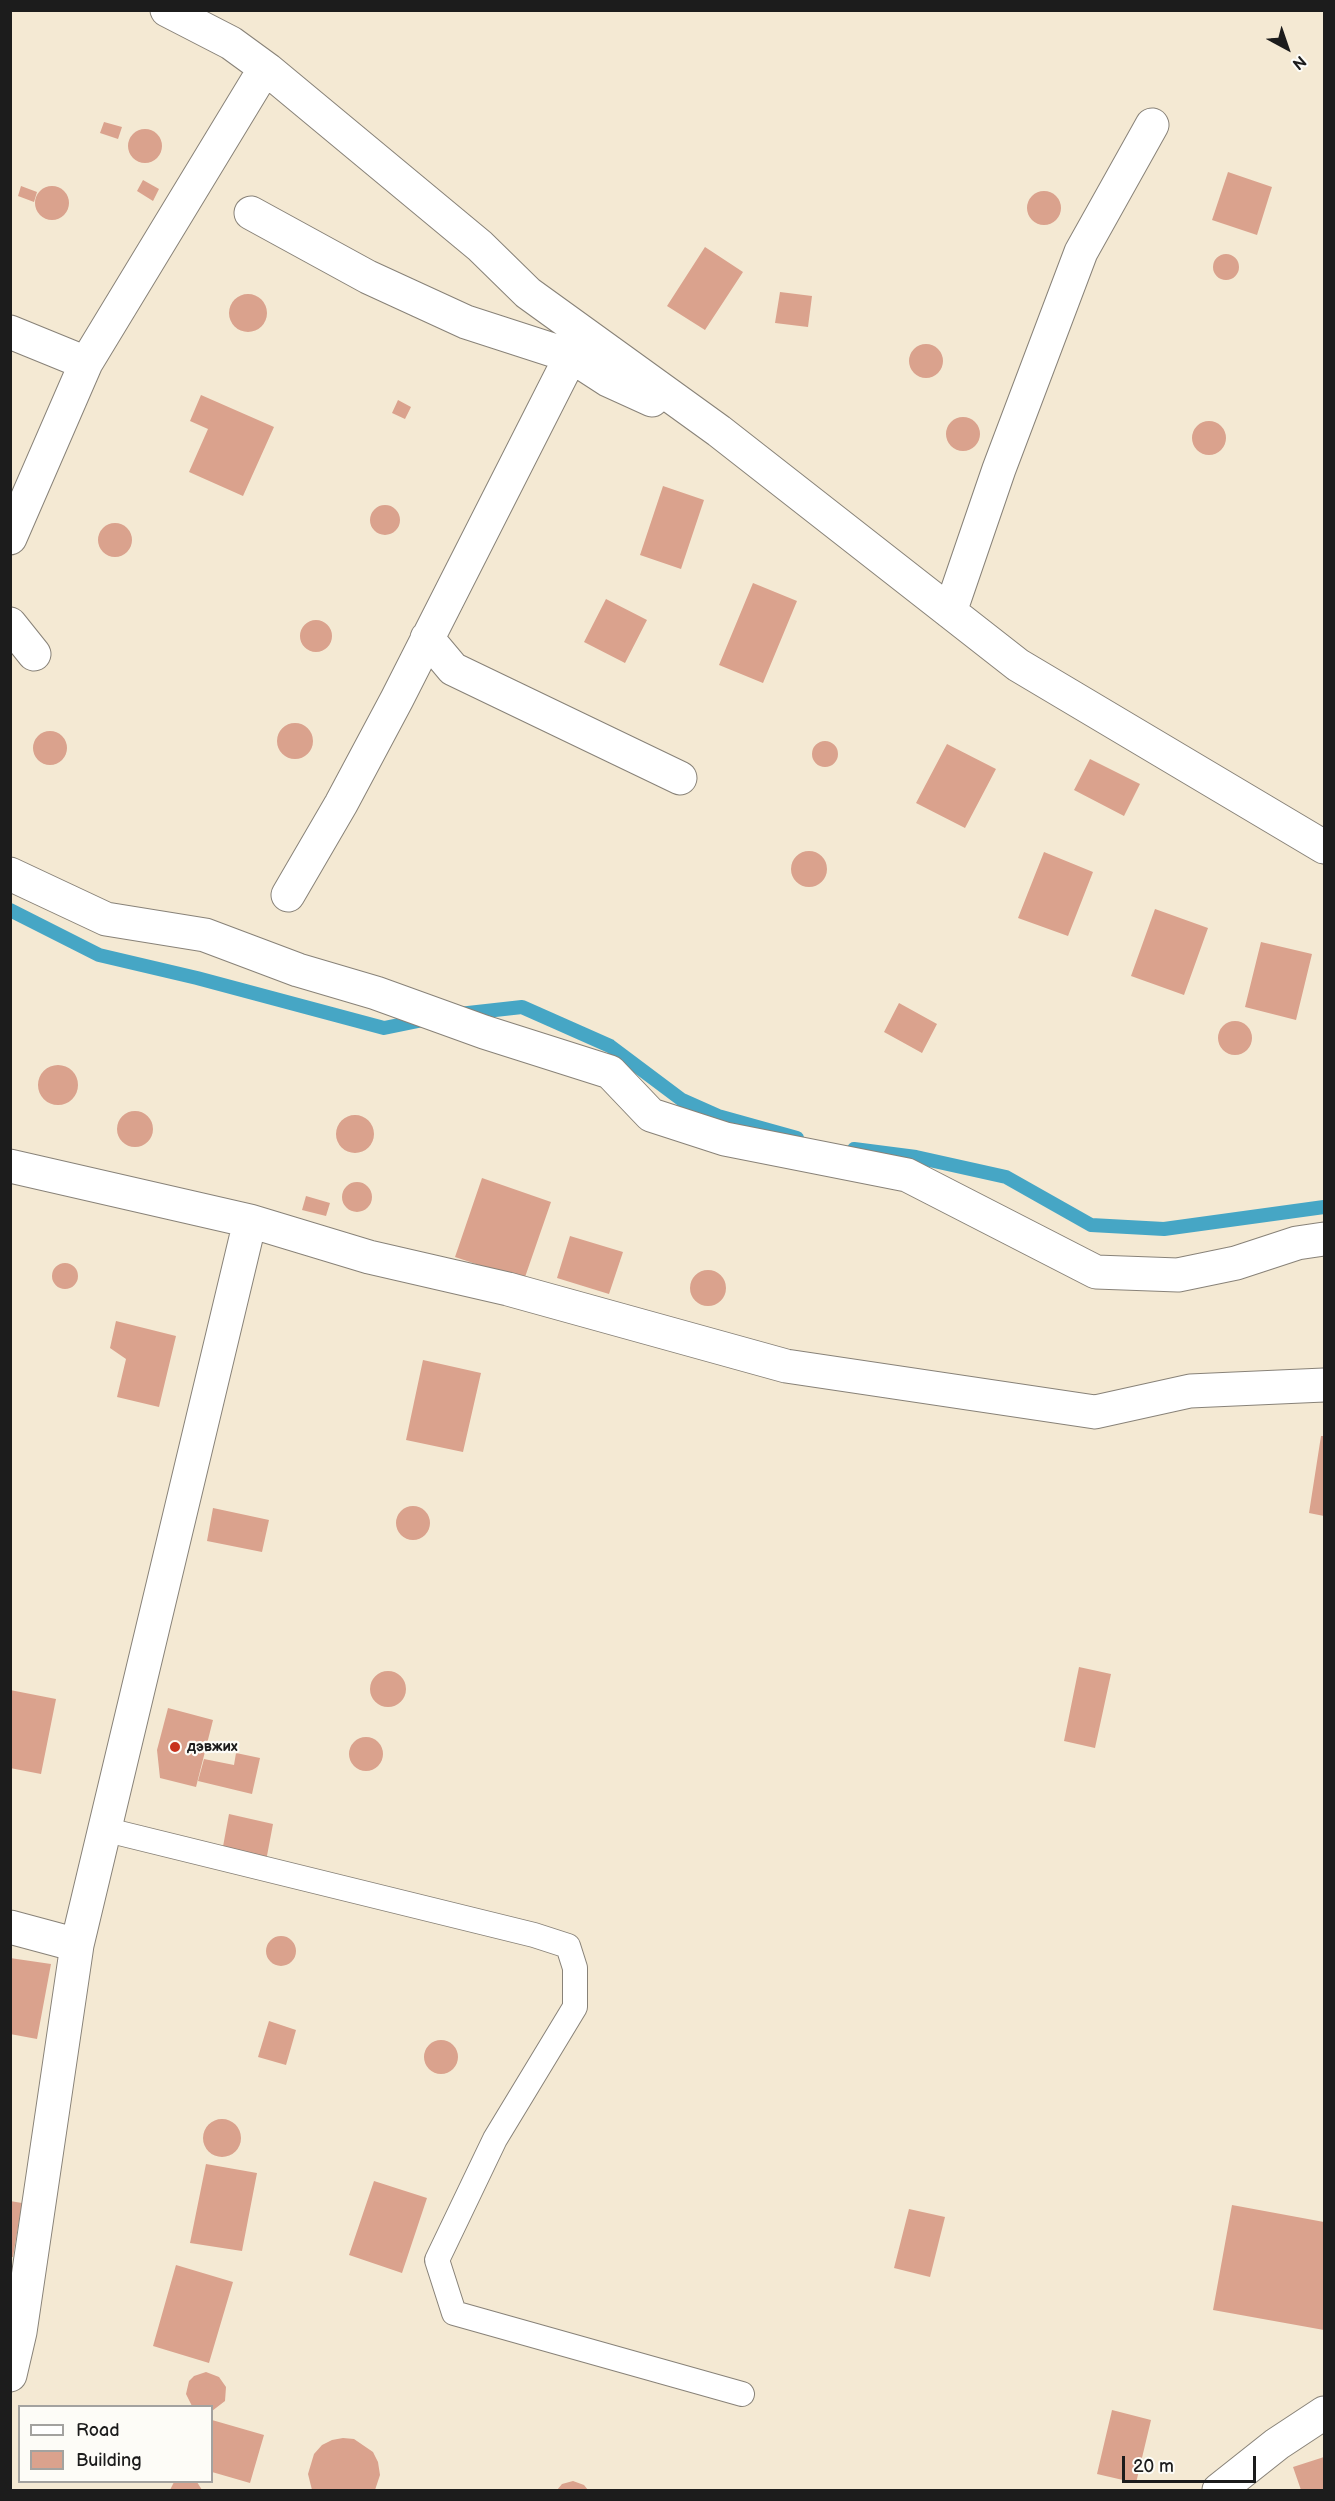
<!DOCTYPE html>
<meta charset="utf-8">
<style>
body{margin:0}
#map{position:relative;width:1335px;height:2501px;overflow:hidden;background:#f4e9d3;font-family:"Balsamiq Sans",sans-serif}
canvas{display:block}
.frame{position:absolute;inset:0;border:12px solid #1c1c1c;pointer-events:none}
.legend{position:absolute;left:18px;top:2405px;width:195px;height:78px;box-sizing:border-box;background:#fdfcf7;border:2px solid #a3a29f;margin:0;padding:8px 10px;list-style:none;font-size:18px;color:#1c1c1c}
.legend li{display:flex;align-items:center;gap:12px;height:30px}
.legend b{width:30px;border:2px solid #a3a29f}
.north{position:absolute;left:1257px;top:18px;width:60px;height:60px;-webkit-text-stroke:4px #fdfcf7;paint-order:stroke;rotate:140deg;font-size:16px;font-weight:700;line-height:24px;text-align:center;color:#1c1c1c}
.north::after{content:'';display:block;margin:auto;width:21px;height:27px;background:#1c1c1c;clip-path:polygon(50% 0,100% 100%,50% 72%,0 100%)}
.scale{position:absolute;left:1122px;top:2456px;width:134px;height:27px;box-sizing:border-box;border:3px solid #1c1c1c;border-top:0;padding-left:8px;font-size:18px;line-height:21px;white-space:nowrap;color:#1c1c1c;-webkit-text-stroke:4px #fdfcf7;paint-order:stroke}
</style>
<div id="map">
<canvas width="1335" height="2501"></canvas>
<div class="frame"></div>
<ul class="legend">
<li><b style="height:8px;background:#fff"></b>Road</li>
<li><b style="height:16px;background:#daa28d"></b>Building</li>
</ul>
<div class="north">N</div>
<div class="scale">20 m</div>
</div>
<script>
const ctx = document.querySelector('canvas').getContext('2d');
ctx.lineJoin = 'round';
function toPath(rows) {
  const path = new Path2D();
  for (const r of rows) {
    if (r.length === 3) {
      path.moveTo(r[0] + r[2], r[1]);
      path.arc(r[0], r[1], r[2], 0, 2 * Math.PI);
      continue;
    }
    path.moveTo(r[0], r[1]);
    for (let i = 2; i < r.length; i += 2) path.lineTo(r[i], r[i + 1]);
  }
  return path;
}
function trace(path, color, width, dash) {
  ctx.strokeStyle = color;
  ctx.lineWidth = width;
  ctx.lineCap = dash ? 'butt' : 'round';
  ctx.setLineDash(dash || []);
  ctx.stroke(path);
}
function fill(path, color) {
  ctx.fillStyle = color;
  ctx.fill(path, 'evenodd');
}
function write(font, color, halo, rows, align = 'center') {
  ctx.font = font + ' "Balsamiq Sans",sans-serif';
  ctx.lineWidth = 4.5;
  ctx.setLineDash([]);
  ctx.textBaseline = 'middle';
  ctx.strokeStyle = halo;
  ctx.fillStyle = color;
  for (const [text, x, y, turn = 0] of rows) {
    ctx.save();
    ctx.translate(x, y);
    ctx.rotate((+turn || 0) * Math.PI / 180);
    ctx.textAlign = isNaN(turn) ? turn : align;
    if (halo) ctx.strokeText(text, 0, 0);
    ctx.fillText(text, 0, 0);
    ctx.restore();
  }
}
trace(toPath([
 [10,910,99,955,197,978,384,1028,428,1019],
 [459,1014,522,1007,610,1046,682,1100,718,1116,797,1138],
 [854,1149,916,1157,1006,1177,1091,1225,1164,1229,1324,1207]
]), '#46a6c5', 14);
fill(toPath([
 [104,122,122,127,118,139,100,133],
 [145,146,17],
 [1228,172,1272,187,1257,235,1212,220],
 [143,180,159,189,153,201,137,191],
 [52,203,17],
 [21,186,37,192,34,202,18,196],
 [1044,208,17],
 [705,247,743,272,705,330,667,306],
 [1226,267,13],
 [780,292,812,296,808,327,775,323],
 [248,313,19],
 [926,361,17],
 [201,395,274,427,243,496,189,472,208,429,190,421],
 [398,400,411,407,405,419,392,413],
 [963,434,17],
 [1209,438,17],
 [663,486,704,500,681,569,640,555],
 [385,520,15],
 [115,540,17],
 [753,583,797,601,763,683,719,665],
 [606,599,647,620,625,663,584,642],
 [316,636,16],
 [295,741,18],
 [50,748,17],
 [825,754,13],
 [947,744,996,769,965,828,916,803],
 [1090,759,1140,784,1124,816,1074,790],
 [809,869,18],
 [1044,852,1093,872,1068,936,1018,918],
 [1155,909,1208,928,1184,995,1131,976],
 [1261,942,1312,954,1296,1020,1245,1007],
 [899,1003,937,1024,922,1053,884,1032],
 [1235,1038,17],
 [58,1085,20],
 [135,1129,18],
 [355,1134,19],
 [482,1178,551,1202,524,1280,455,1257],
 [357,1197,15],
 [306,1196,330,1203,326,1216,302,1210],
 [570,1236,623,1252,609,1294,557,1278],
 [65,1276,13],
 [708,1288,18],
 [116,1321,176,1336,159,1407,117,1397,126,1359,110,1348],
 [423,1360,481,1373,463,1452,406,1440],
 [1321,1436,1324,1436,1324,1516,1309,1513],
 [413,1523,17],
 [213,1508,269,1520,262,1552,207,1541],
 [1079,1667,1111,1674,1095,1748,1064,1741],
 [388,1689,18],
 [10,1690,56,1699,41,1774,10,1768],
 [168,1708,213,1720,196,1787,160,1778,157,1750],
 [366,1754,17],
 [236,1753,260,1758,252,1794,198,1781,204,1759,234,1765],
 [229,1814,273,1824,266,1861,222,1852],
 [281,1951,15],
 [10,1958,51,1964,37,2039,10,2034],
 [269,2021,296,2030,286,2065,258,2057],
 [441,2057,17],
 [222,2138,19],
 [206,2164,257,2173,242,2251,190,2243],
 [374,2181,427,2198,402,2273,349,2255],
 [10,2201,22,2203,13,2257,10,2257],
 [1232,2205,1324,2222,1324,2330,1213,2310],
 [909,2209,945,2217,930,2277,894,2268],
 [176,2265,233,2282,209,2363,153,2346],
 [206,2372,219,2377,226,2387,225,2401,212,2411,212,2406,192,2406,186,2394,189,2381,194,2376],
 [1112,2410,1151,2420,1136,2483,1097,2474],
 [212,2420,264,2435,250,2483,212,2472],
 [343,2438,354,2439,373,2452,378,2462,380,2475,375,2490,312,2490,308,2474,314,2454,322,2445,332,2440],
 [1324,2457,1324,2490,1301,2490,1293,2467],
 [573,2481,584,2485,588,2490,557,2490,562,2484],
 [174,2482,197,2482,202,2490,170,2490]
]), '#daa28d');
const service = toPath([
 [103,1829,534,1935,568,1946,575,1968,575,2007,495,2139,437,2260,454,2313,742,2394]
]);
const minor = toPath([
 [167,10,231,43,268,70,480,246,528,293,719,431,1018,665,1324,847],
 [251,213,368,277,466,322,571,356,608,380,652,400],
 [10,332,86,363],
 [10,538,86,363,256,83,268,70],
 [950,612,999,469,1081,252,1152,125],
 [10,624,34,654],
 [427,638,453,669,680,778],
 [10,874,106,919,205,935,298,970,376,993,484,1032,610,1072,651,1115,725,1139,907,1175,1096,1272,1178,1275,1236,1263,1297,1243,1324,1239],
 [288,895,341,804,397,699,571,356],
 [10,1166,250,1221,369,1257,508,1289,786,1366,1095,1412,1190,1391,1324,1385],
 [10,1927,77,1945],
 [10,2375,20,2332,77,1945,250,1221],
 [1219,2490,1277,2444,1324,2413]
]);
trace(service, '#888278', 26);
trace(minor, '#888278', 35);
trace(service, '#fff', 24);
trace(minor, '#fff', 33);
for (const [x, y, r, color] of [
 [175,1747,6,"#c8321e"]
]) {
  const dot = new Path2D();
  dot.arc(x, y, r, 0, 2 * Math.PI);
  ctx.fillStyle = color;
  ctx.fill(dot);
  trace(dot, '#fdfcf7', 2);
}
write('bold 15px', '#1c1c1c', '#fdfcf7', [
 ["дэвжих",187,1747]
], 'left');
</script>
